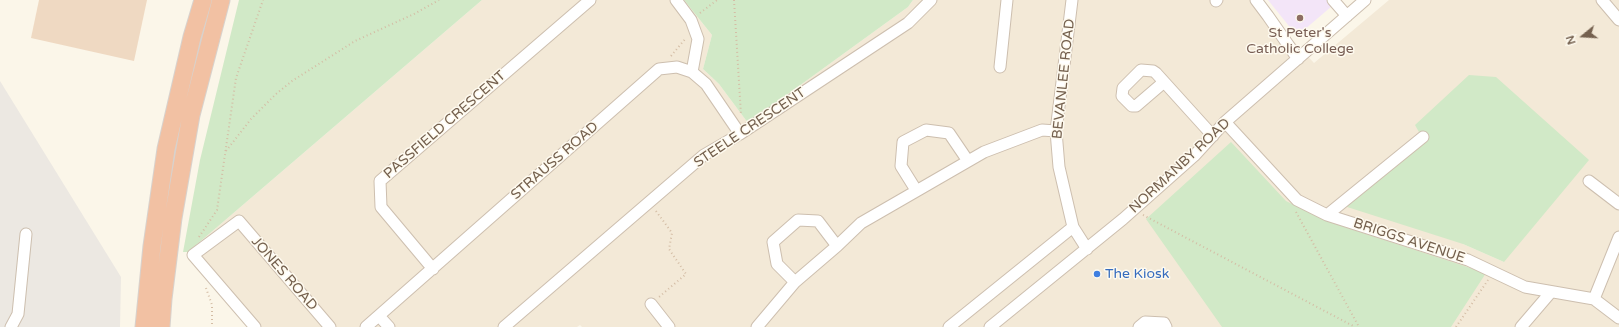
<!DOCTYPE html>
<style>
body{margin:0}
#map{position:relative;width:1619px;height:327px;overflow:hidden;background:#fbf6e9;font-family:"Varela Round",sans-serif}
canvas{display:block}
.north{position:absolute;left:1563px;top:16px;width:40px;height:40px;-webkit-text-stroke:3px #fefaef;paint-order:stroke;rotate:252deg;font-size:11px;font-weight:700;line-height:16px;text-align:center;color:#74604e}
.north::after{content:'';display:block;margin:auto;width:14px;height:18px;background:#74604e;clip-path:polygon(50% 0,100% 100%,50% 72%,0 100%)}
</style>
<div id="map">
<canvas width="1619" height="327"></canvas>
<div class="north">N</div>
</div>
<script>
const ctx = document.querySelector('canvas').getContext('2d');
ctx.lineJoin = 'round';
function fill(path, color) {
  ctx.fillStyle = color;
  ctx.fill(path, 'evenodd');
}
function toPath(rows) {
  const path = new Path2D();
  for (const r of rows) {
    path.moveTo(r[0], r[1]);
    for (let i = 2; i < r.length; i += 2) path.lineTo(r[i], r[i + 1]);
  }
  return path;
}
function trace(path, color, width, dash) {
  ctx.strokeStyle = color;
  ctx.lineWidth = width;
  ctx.lineCap = dash ? 'butt' : 'round';
  ctx.setLineDash(dash || []);
  ctx.stroke(path);
}
function write(font, color, halo, rows, align = 'center') {
  ctx.font = font + ' "Varela Round",sans-serif';
  ctx.lineWidth = 3;
  ctx.setLineDash([]);
  ctx.textBaseline = 'middle';
  ctx.strokeStyle = halo;
  ctx.fillStyle = color;
  for (const [text, x, y, turn = 0] of rows) {
    ctx.save();
    ctx.translate(x, y);
    ctx.rotate((+turn || 0) * Math.PI / 180);
    ctx.textAlign = isNaN(turn) ? turn : align;
    if (halo) ctx.strokeText(text, 0, 0);
    ctx.fillText(text, 0, 0);
    ctx.restore();
  }
}
fill(toPath([
 [482,0,684,0,712,35,703,69,719,84,748,123,908,7,913,0,1255,0,1314,63,1389,0,1619,0,1619,327,582,327,580,325,577,327,249,327,188,252],
 [1424,141,1504,262,1463,244]
]), '#f3e9d7');
fill(toPath([
 [0,81,121,277,120,327,0,327]
]), '#ece8e2');
fill(toPath([
 [1268,0,1339,0,1297,36]
]), '#f3e5f8');
fill(toPath([
 [239,0,482,0,188,252,183,252,200,160],
 [684,0,913,0,908,7,748,123,719,84,703,69,712,35],
 [1469,75,1496,77,1589,160,1504,262,1463,244,1344,206,1424,141,1415,125],
 [1231,142,1286,201,1329,222,1486,273,1451,327,1222,327,1146,219]
]), '#d1e9c7');
fill(toPath([
 [39,0,147,0,134,61,31,38]
]), '#efd9c2');
const minor = toPath([
 [676,0,691,20,698,39,692,72],
 [1072,0,1056,131,1059,167,1073,227,1087,249],
 [1256,0,1268,16,1298,59],
 [1333,0,1347,16],
 [1602,0,1619,20],
 [1216,1,1217,0],
 [1000,67,1007,0],
 [1164,82,1136,106,1132,106,1122,96,1123,88,1141,70,1153,71,1156,73,1213,136],
 [1225,122,1297,200,1327,215,1468,260,1525,287,1594,299,1619,318],
 [1589,181,1619,204],
 [916,190,901,166,903,142,926,130,949,133,968,161],
 [1327,215,1423,137],
 [433,269,381,207,380,181,590,0],
 [795,282,777,264,773,242,798,220,818,221,837,246],
 [1594,299,1619,237],
 [651,304,669,327],
 [379,316,389,327],
 [11,327,18,314,26,234],
 [255,327,193,255,239,221,330,327],
 [366,327,659,69,677,67,692,72,706,84,740,134],
 [504,327,704,155,740,134,908,23,931,0],
 [757,327,795,282,837,246,861,223,984,152,1042,130,1056,131],
 [949,327,1073,227],
 [990,327,1123,219,1194,156,1225,122,1365,0],
 [1139,327,1145,322,1164,323,1166,327],
 [1521,327,1551,292]
]);
const highway = toPath([
 [144,327,152,246,166,149,192,37,203,0],
 [161,327,163,299,173,218,191,115,221,0]
]);
trace(minor, '#cdbfaf', 13);
trace(highway, '#d8d2cd', 19);
trace(toPath([
 [734,0,741,115],
 [700,13,717,0],
 [671,56,686,38],
 [226,151,251,119,276,94,292,81,355,41,414,14,439,0],
 [656,211,672,233,669,249,686,274,659,297],
 [1296,212,1359,327],
 [1143,215,1355,327],
 [199,237,217,210,236,78,263,0],
 [206,288,212,305,212,327],
 [1456,327,1488,280]
]), '#d4bda5', 2, [1, 3]);
trace(minor, '#fff', 11);
trace(highway, '#f2c1a3', 17);
for (const [x, y, r, color] of [
 [1300,18,4,"#8d6e63"],
 [1097,274,4,"#3f7fe0"]
]) {
  const dot = new Path2D();
  dot.arc(x, y, r, 0, 2 * Math.PI);
  ctx.fillStyle = color;
  ctx.fill(dot);
  trace(dot, '#fefaef', 1.5);
}
write('14px', '#785e54', '#fefaef', [
 ["St Peter's",1300,33],
 ["Catholic College",1300,49]
]);
write('14px', '#74604e', '#fefaef', [
 ["BEVANLEE ROAD",1064,79,-84],
 ["PASSFIELD CRESCENT",445,125,-41],
 ["STEELE CRESCENT",750,128,-34],
 ["STRAUSS ROAD",555,161,-41],
 ["NORMANBY ROAD",1180,166,-43],
 ["BRIGGS AVENUE",1409,241,18],
 ["JONES ROAD",284,274,49]
]);
write('14px', '#366cbe', '#fefaef', [
 ["The Kiosk",1105,274]
], 'left');
</script>
